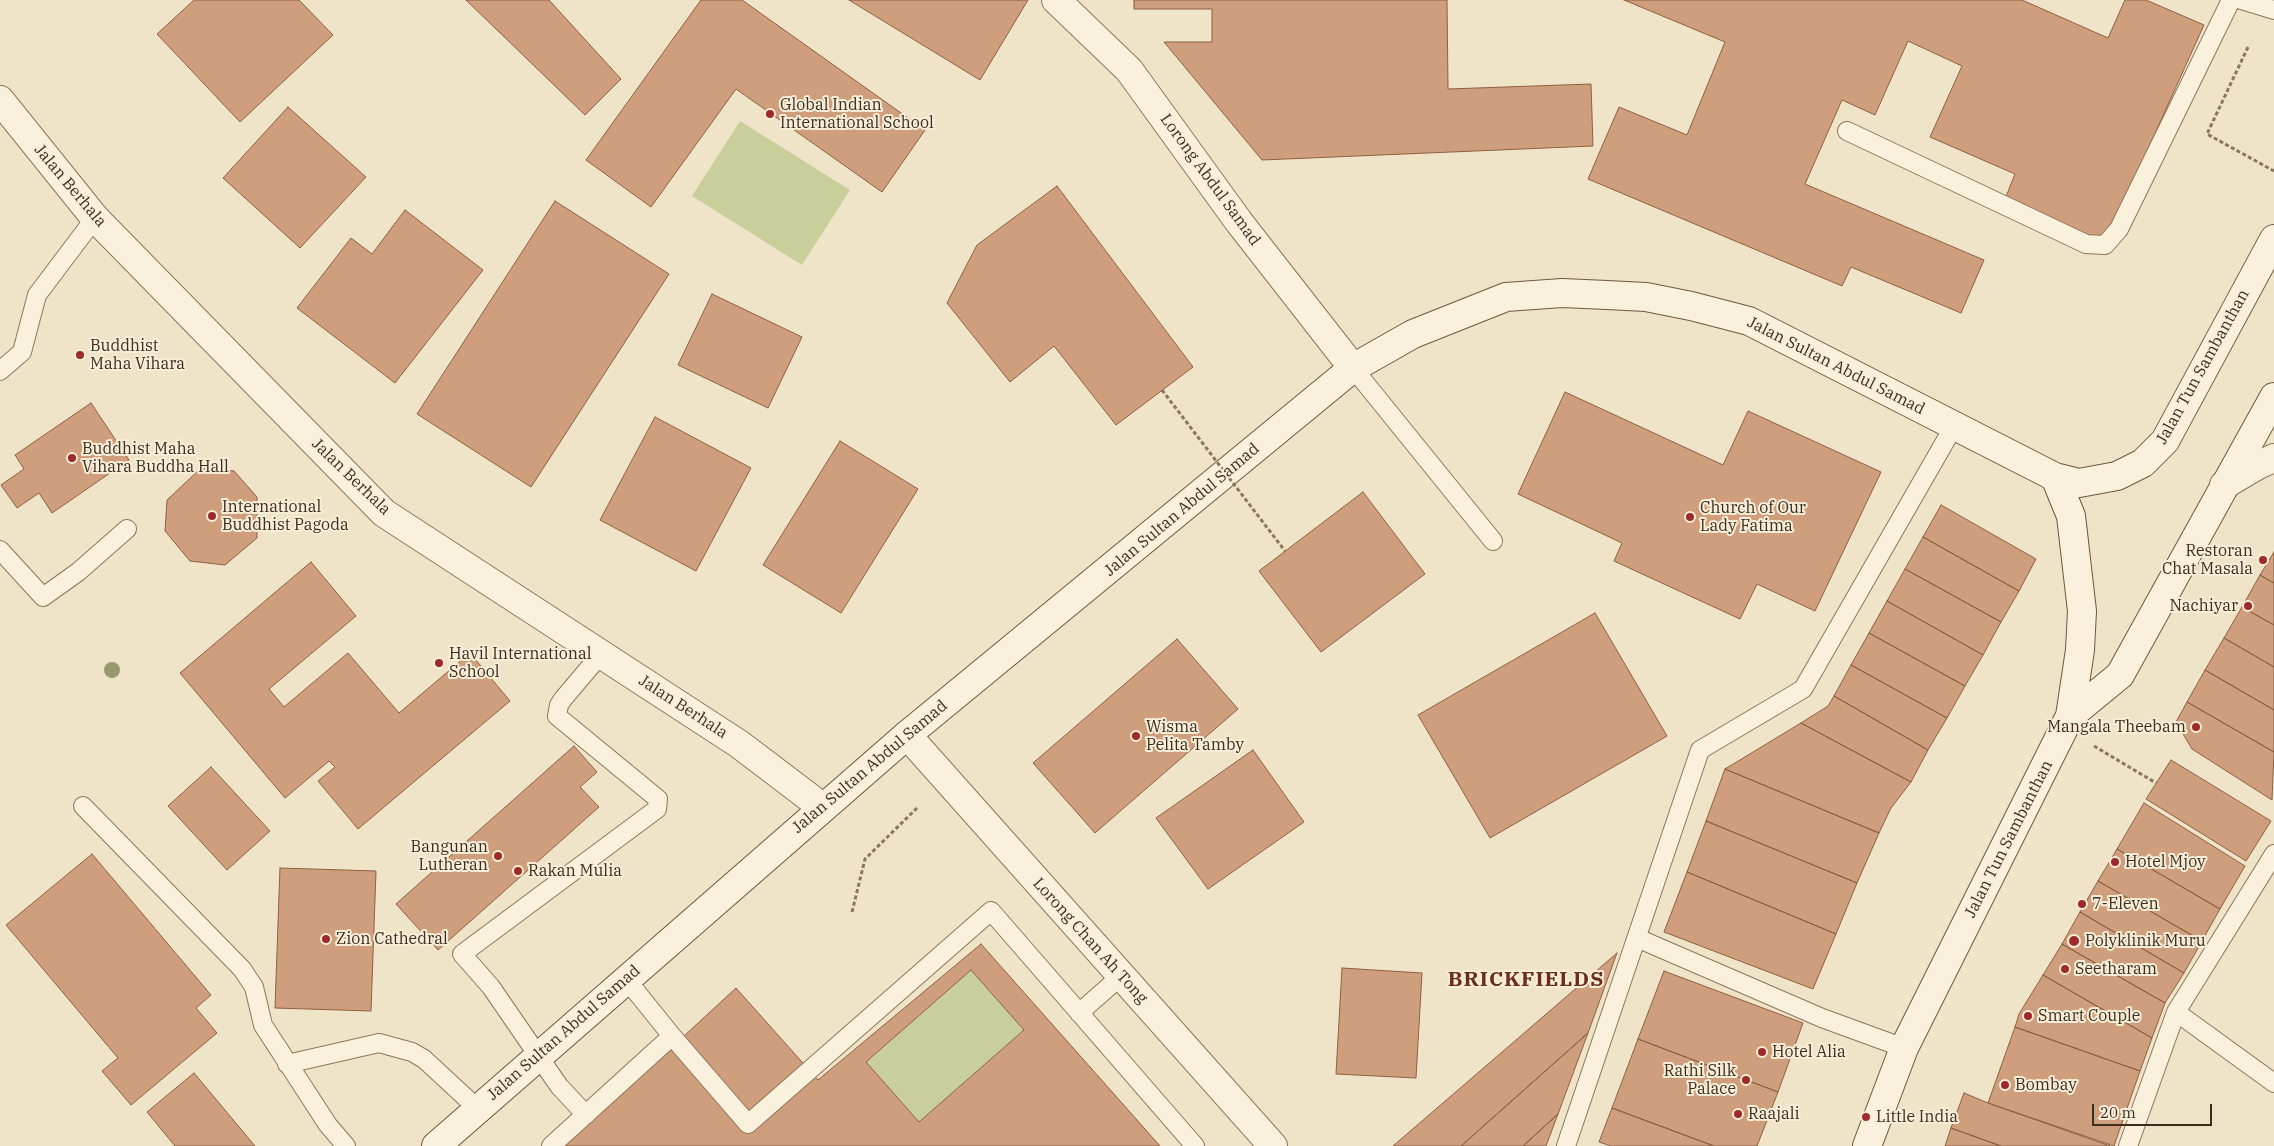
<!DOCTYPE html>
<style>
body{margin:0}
#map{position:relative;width:2274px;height:1146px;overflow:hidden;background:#f0e4c8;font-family:"IBM Plex Serif",serif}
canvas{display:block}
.scale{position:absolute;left:2092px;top:1104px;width:120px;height:22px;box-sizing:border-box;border:2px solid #3d2e20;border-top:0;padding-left:6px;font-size:15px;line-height:18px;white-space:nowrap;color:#3d2e20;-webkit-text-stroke:4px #f7eed8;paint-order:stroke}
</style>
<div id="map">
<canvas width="2274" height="1146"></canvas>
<div class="scale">20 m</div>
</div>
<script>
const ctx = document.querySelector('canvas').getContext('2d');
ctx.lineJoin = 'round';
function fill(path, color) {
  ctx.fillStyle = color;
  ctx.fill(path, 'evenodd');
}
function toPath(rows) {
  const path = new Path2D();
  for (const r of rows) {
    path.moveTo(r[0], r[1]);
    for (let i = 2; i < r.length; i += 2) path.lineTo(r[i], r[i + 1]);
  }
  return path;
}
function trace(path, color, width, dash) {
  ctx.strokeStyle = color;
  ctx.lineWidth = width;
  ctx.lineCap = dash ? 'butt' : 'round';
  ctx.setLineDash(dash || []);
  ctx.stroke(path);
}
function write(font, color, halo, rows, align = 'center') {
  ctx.font = font + ' "IBM Plex Serif",serif';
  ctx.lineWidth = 4;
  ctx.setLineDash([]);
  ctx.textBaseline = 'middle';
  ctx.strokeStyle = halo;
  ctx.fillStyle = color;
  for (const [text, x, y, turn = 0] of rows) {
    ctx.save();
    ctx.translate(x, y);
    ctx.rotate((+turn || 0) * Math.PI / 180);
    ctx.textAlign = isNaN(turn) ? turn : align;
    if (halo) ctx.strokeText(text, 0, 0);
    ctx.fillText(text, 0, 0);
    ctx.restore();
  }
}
fill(toPath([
 [740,121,850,190,802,265,692,196],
 [971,970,1024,1030,919,1122,866,1062]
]), '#c9cf9b');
const building = toPath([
 [194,0,299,0,333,35,240,122,157,34,194,0],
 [466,0,549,0,621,79,585,115,466,0],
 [701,0,742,0,925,130,882,192,736,89,651,207,586,160,701,0],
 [849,0,1028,0,980,80,849,0],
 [1134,0,1447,0,1448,89,1591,84,1593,146,1262,160,1164,42,1212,42,1212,9,1134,9,1134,0],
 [1624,0,2022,0,2108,38,2125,0,2146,0,2204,25,2105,244,2005,199,2015,174,1930,137,1962,66,1908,41,1875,115,1842,100,1805,184,1984,260,1961,313,1851,267,1842,286,1588,179,1619,107,1687,135,1725,42,1624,0],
 [288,107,366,177,300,248,223,178,288,107],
 [1057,186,1193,367,1116,425,1054,346,1010,382,947,303,977,245,1057,186],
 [555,201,669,274,531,487,417,414,555,201],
 [405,210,483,270,395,383,297,308,351,238,372,254,405,210],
 [712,294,802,337,768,408,678,365,712,294],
 [1565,392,1723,465,1748,411,1881,472,1815,611,1757,584,1740,619,1614,561,1622,543,1518,494,1565,392],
 [91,403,129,460,52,513,39,493,17,508,1,485,24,469,15,455,91,403],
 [655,417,751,468,696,571,600,520,655,417],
 [840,441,918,489,841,613,763,565,840,441],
 [201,468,234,471,257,497,257,538,225,565,190,561,165,531,167,500,201,468],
 [1363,492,1425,574,1321,652,1259,571,1363,492],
 [1941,505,2036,559,2019,591,1923,537,1941,505],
 [1923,537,2019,591,2001,622,1905,569,1923,537],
 [2274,552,2274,583,2260,575,2274,552],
 [311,562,356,616,269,689,284,707,348,653,399,713,470,653,510,701,358,829,318,781,335,767,329,761,285,798,180,673,311,562],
 [1905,569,2001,622,1983,655,1887,601,1905,569],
 [2260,575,2274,583,2274,625,2242,607,2260,575],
 [1887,601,1983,655,1965,686,1869,633,1887,601],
 [2242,607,2274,625,2274,667,2224,638,2242,607],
 [1595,613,1667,736,1490,838,1418,715,1595,613],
 [1869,633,1965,686,1947,718,1851,665,1869,633],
 [2224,638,2274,667,2274,710,2205,670,2224,638],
 [1177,639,1238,709,1095,833,1033,763,1177,639],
 [1851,665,1947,718,1928,750,1834,696,1851,665],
 [2205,670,2274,710,2274,752,2187,702,2205,670],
 [1834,696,1928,750,1911,782,1801,723,1828,706,1834,696],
 [2187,702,2274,752,2272,800,2192,749,2176,722,2187,702],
 [1801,723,1911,782,1891,808,1879,833,1725,769,1801,723],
 [574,746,597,772,580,787,599,807,438,950,396,904,574,746],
 [1253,750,1304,822,1208,889,1156,818,1253,750],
 [2171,760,2271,821,2246,861,2146,799,2171,760],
 [211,767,270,831,227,870,168,806,211,767],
 [1725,769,1879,833,1857,883,1706,821,1725,769],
 [2144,803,2245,866,2220,909,2117,849,2144,803],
 [1706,821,1857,883,1836,934,1687,872,1706,821],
 [2117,849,2220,909,2202,941,2098,881,2117,849],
 [92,854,211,995,196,1008,217,1033,131,1105,102,1071,118,1058,6,925,92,854],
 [280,868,376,871,371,1011,275,1008,280,868],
 [1687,872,1836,934,1813,989,1664,932,1687,872],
 [2098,881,2202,941,2184,973,2080,912,2098,881],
 [2080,912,2184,973,2165,1003,2062,944,2080,912],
 [981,944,1160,1146,565,1146,736,988,818,1080,981,944],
 [971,970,1024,1030,919,1122,866,1062,971,970],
 [2062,944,2165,1003,2152,1038,2043,975,2062,944],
 [1617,953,1588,1033,1461,1146,1393,1146,1617,953],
 [1342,968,1422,973,1416,1078,1336,1074,1342,968],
 [1664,971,1803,1023,1778,1092,1638,1039,1664,971],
 [2043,975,2152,1038,2140,1071,2015,1027,2019,1014,2043,975],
 [2015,1027,2140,1071,2114,1146,1988,1103,2015,1027],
 [1588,1033,1558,1114,1523,1146,1461,1146,1588,1033],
 [1638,1039,1778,1092,1757,1146,1714,1146,1612,1108,1638,1039],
 [194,1073,255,1146,175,1146,147,1112,194,1073],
 [1964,1093,1988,1103,2110,1146,2001,1146,1951,1128,1964,1093],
 [1612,1108,1714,1146,1611,1146,1599,1142,1612,1108],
 [1558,1114,1546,1146,1523,1146,1558,1114],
 [1951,1128,2001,1146,1945,1146,1951,1128]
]);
fill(building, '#cf9f7d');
trace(building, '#8d5f41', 1);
const lane = toPath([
 [2241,0,2274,10],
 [1847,131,2086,244,2105,245,2119,229,2231,0],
 [1353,368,1493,541],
 [0,371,22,352,37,295,95,218],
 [0,550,43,597,78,572,127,529],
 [83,806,242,969,254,987,263,1025,328,1125,346,1146],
 [1637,938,1822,1018,1904,1048],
 [626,979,672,1036],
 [2176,1012,2274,1083],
 [1079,1013,1121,976],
 [287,1064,379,1043,412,1052,424,1059,478,1109],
 [586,1115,559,1086,491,987,462,954,657,809,658,799,557,716,559,705,563,699,601,654],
 [551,1146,672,1036,748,1124,991,911,1195,1146],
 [1566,1146,1700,750,1803,689,1954,426],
 [2128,1146,2176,1012,2274,854]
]);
const street = toPath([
 [1056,0,1129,70,1239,222,1353,368],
 [0,100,95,218,384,513,739,744,822,807],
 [2224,485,2258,465,2274,458],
 [907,735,1273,1146]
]);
const secondary = toPath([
 [2055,477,2071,516,2082,611,2080,650,2070,716],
 [436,1146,907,735,1353,368,1413,334,1506,297,1562,293,1607,295,1646,297,1691,306,1749,321,2055,477,2079,483,2117,476,2143,463,2165,441,2274,239],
 [1867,1146,1904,1048,2070,716,2120,675,2274,397]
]);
trace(lane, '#8d765c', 20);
trace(street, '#8d765c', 30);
trace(secondary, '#6f573f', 30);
trace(toPath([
 [2248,47,2207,134,2274,171],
 [2094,746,2156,783],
 [852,912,865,859,917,808]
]), '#8d765c', 3, [4, 2.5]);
trace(lane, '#faf1dc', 18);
trace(street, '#faf1dc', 28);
trace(secondary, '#faf1dc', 28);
trace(toPath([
 [1162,390,1285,551]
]), '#8d765c', 3, [4, 2.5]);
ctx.fillStyle = '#96986f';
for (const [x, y] of [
 [112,670]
]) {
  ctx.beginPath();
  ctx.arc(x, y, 8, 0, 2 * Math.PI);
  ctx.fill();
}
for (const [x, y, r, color] of [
 [770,114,5,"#9e2a2b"],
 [80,355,5,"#9e2a2b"],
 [72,458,5,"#9e2a2b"],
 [212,516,5,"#9e2a2b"],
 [1690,517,5,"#9e2a2b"],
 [2263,560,5,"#9e2a2b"],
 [2248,606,5,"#9e2a2b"],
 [439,663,5,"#9e2a2b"],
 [2196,727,5,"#9e2a2b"],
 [1136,736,5,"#9e2a2b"],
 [498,856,5,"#9e2a2b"],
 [2115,862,5,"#9e2a2b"],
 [518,871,5,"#9e2a2b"],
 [2082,904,5,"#9e2a2b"],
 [326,939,5,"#9e2a2b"],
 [2074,941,6,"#9e2a2b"],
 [2065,969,5,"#9e2a2b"],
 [2028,1016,5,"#9e2a2b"],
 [1762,1052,5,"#9e2a2b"],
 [1746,1080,5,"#9e2a2b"],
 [2005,1085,5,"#9e2a2b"],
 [1738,1114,5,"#9e2a2b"],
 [1866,1117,5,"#9e2a2b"]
]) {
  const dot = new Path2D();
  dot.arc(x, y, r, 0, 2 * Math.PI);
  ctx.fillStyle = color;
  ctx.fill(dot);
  trace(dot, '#f7eed8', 2);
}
write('16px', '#3d2e20', '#f7eed8', [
 ["Global Indian",780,105],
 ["International School",780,123],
 ["Buddhist",90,346],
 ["Maha Vihara",90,364],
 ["Buddhist Maha",82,449],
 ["Vihara Buddha Hall",82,467],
 ["International",222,507],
 ["Buddhist Pagoda",222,525],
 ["Church of Our",1700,508],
 ["Lady Fatima",1700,526],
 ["Restoran",2253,551,"right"],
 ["Chat Masala",2253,569,"right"],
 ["Nachiyar",2238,606,"right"],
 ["Havil International",449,654],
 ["School",449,672],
 ["Wisma",1146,727],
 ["Pelita Tamby",1146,745],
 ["Mangala Theebam",2186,727,"right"],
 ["Bangunan",488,847,"right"],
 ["Lutheran",488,865,"right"],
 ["Hotel Mjoy",2125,862],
 ["Rakan Mulia",528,871],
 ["7-Eleven",2092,904],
 ["Zion Cathedral",336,939],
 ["Polyklinik Muru",2085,941],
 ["Seetharam",2075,969],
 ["Smart Couple",2038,1016],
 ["Hotel Alia",1772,1052],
 ["Rathi Silk",1736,1071,"right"],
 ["Palace",1736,1089,"right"],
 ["Bombay",2015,1085],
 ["Raajali",1748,1114],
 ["Little India",1876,1117]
], 'left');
write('16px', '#3d2e20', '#f7eed8', [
 ["Lorong Abdul Samad",1210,180,54],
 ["Jalan Berhala",70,186,50],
 ["Jalan Sultan Abdul Samad",1836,366,27],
 ["Jalan Tun Sambanthan",2203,367,-61],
 ["Jalan Berhala",351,477,44],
 ["Jalan Sultan Abdul Samad",1182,510,-40],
 ["Jalan Berhala",683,707,33],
 ["Jalan Sultan Abdul Samad",870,767,-40],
 ["Jalan Tun Sambanthan",2009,839,-63],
 ["Lorong Chan Ah Tong",1090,941,48],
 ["Jalan Sultan Abdul Samad",564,1033,-41]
]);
ctx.letterSpacing = '1px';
write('bold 21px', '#6b2e1e', '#f7eed8', [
 ["BRICKFIELDS",1526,980]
]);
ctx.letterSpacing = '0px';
</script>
